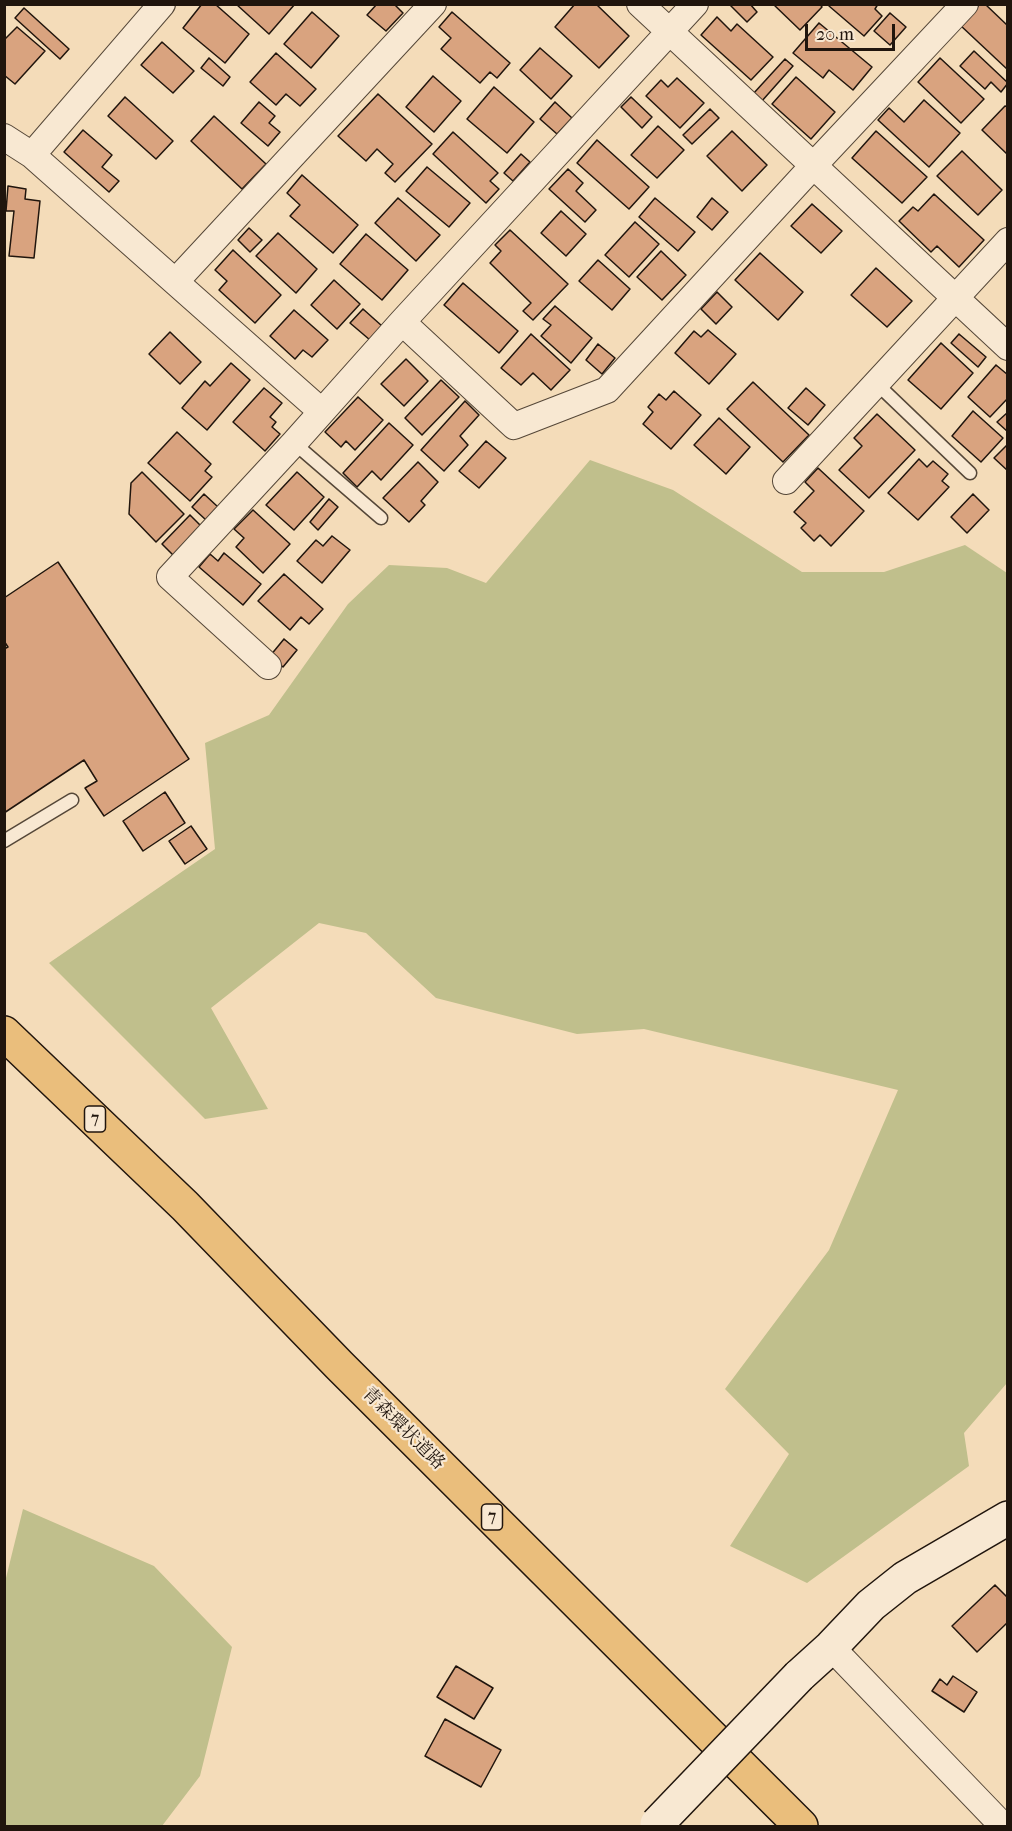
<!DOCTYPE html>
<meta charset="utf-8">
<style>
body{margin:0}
#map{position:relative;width:1012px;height:1831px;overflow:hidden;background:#f4dcb9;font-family:"IM FELL French Canon",serif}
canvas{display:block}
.frame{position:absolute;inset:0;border:6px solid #20150d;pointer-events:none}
.scale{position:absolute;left:805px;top:24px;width:90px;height:27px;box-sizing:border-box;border:3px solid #20150d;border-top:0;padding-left:8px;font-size:18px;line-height:21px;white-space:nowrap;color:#20150d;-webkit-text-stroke:4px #f8e8d2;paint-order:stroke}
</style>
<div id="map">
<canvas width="1012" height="1831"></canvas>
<div class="frame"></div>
<div class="scale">20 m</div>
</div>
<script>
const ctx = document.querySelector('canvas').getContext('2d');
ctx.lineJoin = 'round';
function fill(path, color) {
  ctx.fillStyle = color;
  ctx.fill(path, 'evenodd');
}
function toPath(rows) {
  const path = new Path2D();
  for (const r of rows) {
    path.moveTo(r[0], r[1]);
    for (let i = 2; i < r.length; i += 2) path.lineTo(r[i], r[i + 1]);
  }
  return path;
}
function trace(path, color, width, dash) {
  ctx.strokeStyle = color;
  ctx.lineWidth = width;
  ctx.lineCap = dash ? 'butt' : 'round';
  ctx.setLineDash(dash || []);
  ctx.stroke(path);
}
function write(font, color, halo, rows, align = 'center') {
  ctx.font = font + ' "IM FELL French Canon","Noto Serif JP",serif';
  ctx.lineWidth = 4.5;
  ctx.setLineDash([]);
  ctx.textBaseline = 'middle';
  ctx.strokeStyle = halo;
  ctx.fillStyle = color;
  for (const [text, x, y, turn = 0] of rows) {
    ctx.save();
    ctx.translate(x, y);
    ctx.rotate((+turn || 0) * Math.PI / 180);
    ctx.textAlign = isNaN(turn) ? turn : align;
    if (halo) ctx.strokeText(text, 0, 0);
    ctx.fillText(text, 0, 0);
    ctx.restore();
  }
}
fill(toPath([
 [590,460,673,490,802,572,884,572,965,545,1007,573,1007,1383,964,1433,969,1466,807,1583,730,1546,789,1454,725,1389,829,1250,898,1090,644,1029,577,1034,436,998,366,933,319,923,211,1008,268,1109,205,1119,49,963,215,849,205,743,269,715,348,604,389,565,447,568,486,583],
 [23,1509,154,1566,232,1647,200,1776,162,1826,5,1826,5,1582]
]), '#c0bf8c');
const building = toPath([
 [202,4,215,4,249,34,225,63,183,28,202,4],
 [236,4,295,4,269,34,236,4],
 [377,4,394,4,403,13,386,31,367,15,377,4],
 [575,4,596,4,629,36,599,68,555,27,575,4],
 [729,4,750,4,757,12,747,22,729,4],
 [773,4,820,4,822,7,800,30,773,4],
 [831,4,878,4,875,9,882,16,864,36,829,6,831,4],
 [980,4,985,4,1008,26,1008,70,960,25,980,4],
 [24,8,69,49,60,59,15,18,24,8],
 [312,12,339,36,311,68,284,44,312,12],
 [452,12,510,63,497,78,490,72,480,83,441,49,451,38,439,27,452,12],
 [890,13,906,27,890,45,874,31,890,13],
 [717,17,731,31,737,24,773,57,751,80,701,35,717,17],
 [819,23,872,67,853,90,829,70,823,78,793,53,819,23],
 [17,27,45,51,15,84,4,75,4,40,17,27],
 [162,42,194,71,173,93,141,65,162,42],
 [540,48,572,76,551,99,520,70,540,48],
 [974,51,1008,83,1001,92,991,82,985,89,960,66,974,51],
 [276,53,316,89,300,106,286,94,276,105,250,82,276,53],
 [209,58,230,77,223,86,201,68,209,58],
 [940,58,984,99,961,123,918,82,940,58],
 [785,59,793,66,761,102,753,94,785,59],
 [433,76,461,101,434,132,406,107,433,76],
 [796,77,835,112,811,139,772,104,796,77],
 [677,78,704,103,680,128,646,96,661,80,668,87,677,78],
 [494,87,534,122,507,153,467,119,494,87],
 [378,94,432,144,395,182,385,173,393,164,377,149,366,161,338,136,378,94],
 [125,97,173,141,156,159,108,116,125,97],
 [631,97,652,117,642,128,621,107,631,97],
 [924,100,960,133,929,167,878,120,889,108,904,122,924,100],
 [259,102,275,116,269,123,280,132,268,146,241,123,259,102],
 [555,102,572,118,557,134,540,119,555,102],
 [1005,106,1008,107,1008,155,982,130,1005,106],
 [710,109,719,118,692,144,683,135,710,109],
 [214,116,266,164,242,189,191,141,214,116],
 [658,126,684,150,657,178,631,155,658,126],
 [83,130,112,155,102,167,119,181,109,192,64,152,83,130],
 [732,131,767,165,742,191,707,156,732,131],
 [876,131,927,177,902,203,852,158,876,131],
 [453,132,498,173,490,181,499,189,486,203,433,154,453,132],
 [597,140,649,187,629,209,577,163,597,140],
 [962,151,1002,190,978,215,937,176,962,151],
 [521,154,530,162,513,181,504,173,521,154],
 [427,167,470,203,449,227,406,191,427,167],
 [568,169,583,183,576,191,596,210,585,222,549,189,568,169],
 [302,175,358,225,333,253,290,216,300,205,287,193,302,175],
 [8,186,26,189,25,199,40,201,34,258,9,256,14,211,6,211,8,186],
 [934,194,984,240,959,267,937,246,931,252,899,221,913,207,918,211,934,194],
 [398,198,440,235,416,261,375,223,398,198],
 [655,198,695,232,678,251,639,217,655,198],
 [712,198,728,212,712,230,697,217,712,198],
 [812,204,842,231,821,253,791,226,812,204],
 [561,211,586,234,566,256,541,233,561,211],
 [635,222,659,244,629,277,605,255,635,222],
 [249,228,262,240,250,252,238,240,249,228],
 [510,230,568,284,533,320,523,311,531,303,490,263,501,251,495,245,510,230],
 [278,233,317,269,296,293,256,256,278,233],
 [366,234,408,270,382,300,340,264,366,234],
 [233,250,281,295,255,323,219,290,227,281,215,270,233,250],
 [661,251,686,275,662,300,637,277,661,251],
 [760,253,803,292,778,320,735,280,760,253],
 [598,260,630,289,612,310,579,281,598,260],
 [876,268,912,301,887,327,851,295,876,268],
 [334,280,360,304,337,329,311,305,334,280],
 [463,283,518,331,499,353,444,305,463,283],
 [717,292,732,307,716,324,701,309,717,292],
 [555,306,592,338,571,363,541,336,551,325,543,319,555,306],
 [363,309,382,326,370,340,350,323,363,309],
 [294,310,328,340,312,357,303,350,295,359,270,336,294,310],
 [708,330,736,354,709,384,675,353,694,331,701,337,708,330],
 [170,332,201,362,180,384,149,354,170,332],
 [531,334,570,370,551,390,533,373,521,385,501,368,531,334],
 [959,334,986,357,978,367,951,343,959,334],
 [941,343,973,373,941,409,908,380,941,343],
 [598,344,615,358,602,374,586,360,598,344],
 [406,359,428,381,404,406,381,384,406,359],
 [231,363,250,380,207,430,182,408,205,381,210,386,231,363],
 [996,365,1008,375,1008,398,990,417,968,397,996,365],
 [441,380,459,397,422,435,405,418,441,380],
 [753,382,809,435,783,462,727,409,753,382],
 [264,388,282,403,270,417,276,422,272,427,280,434,265,451,233,422,264,388],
 [806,388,825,405,808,425,788,408,806,388],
 [674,391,701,415,671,449,643,424,653,412,648,407,659,394,666,400,674,391],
 [358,397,383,420,355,450,346,441,341,447,325,432,358,397],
 [465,401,479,415,460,436,468,445,444,471,421,450,465,401],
 [973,411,1003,438,981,462,952,436,973,411],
 [1008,412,1008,432,997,422,1008,412],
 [877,414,915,450,869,498,839,470,862,446,854,438,877,414],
 [719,418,750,447,726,474,694,445,719,418],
 [389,423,413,445,381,480,372,471,357,487,343,473,389,423],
 [177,432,211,464,205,471,212,477,190,501,148,463,177,432],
 [486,441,506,458,479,488,459,471,486,441],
 [1008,444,1008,471,994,458,1008,444],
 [919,459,927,467,933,461,948,474,942,481,949,487,918,520,888,493,919,459],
 [418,462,438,482,421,501,425,505,409,522,383,498,418,462],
 [818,468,864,511,831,546,820,535,814,541,801,528,806,523,794,512,814,491,805,482,818,468],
 [142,472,184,514,156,542,129,514,131,483,142,472],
 [297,472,324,497,294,530,266,505,297,472],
 [204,494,218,507,206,520,192,507,204,494],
 [973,494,989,510,967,533,951,517,973,494],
 [329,499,338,507,318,530,310,522,329,499],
 [253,510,290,544,263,573,236,547,244,538,234,529,253,510],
 [190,515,201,526,173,555,162,544,190,515],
 [332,536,350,550,322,583,297,561,316,540,323,546,332,536],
 [224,553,261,584,243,605,199,567,210,554,218,561,224,553],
 [58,562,189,759,104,816,85,788,97,781,84,760,4,813,4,649,8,647,4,641,4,598,58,562],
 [284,574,323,609,309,624,301,617,290,630,258,601,284,574],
 [284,639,297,650,283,667,270,656,284,639],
 [165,792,185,823,143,851,123,821,165,792],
 [191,826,207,849,185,864,169,841,191,826],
 [995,1585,1008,1598,1008,1622,977,1652,952,1626,995,1585],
 [456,1666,493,1688,474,1719,437,1697,456,1666],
 [953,1676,977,1692,964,1712,932,1691,940,1679,947,1685,953,1676],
 [445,1719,501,1750,481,1787,425,1756,445,1719]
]);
fill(building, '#d9a37f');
trace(building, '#20150d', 1.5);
const lane = toPath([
 [876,383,970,473],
 [294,443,381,518],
 [4,841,72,800]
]);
const street = toPath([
 [640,4,1008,347],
 [4,137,32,155,321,411],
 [32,155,162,4],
 [176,281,433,4],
 [402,322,514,426,607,390,813,166,965,4],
 [786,481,1008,241],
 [268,666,170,577,294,443,402,322,695,4],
 [831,1647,1003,1826]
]);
const secondary = toPath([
 [799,1676,831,1647,871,1605,905,1578,1008,1518]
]);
const highway = toPath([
 [4,1033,185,1206,339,1365,801,1826]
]);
trace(lane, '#554738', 15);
trace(street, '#554738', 28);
trace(secondary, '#20150d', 36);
trace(highway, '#20150d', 36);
trace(lane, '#f8e8d2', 12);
trace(street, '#f8e8d2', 26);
trace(secondary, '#f8e8d2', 33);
trace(highway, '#eabe7c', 33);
const secondaryBridge = toPath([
 [657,1824,799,1676]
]);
trace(secondaryBridge, '#20150d', 36, []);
trace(secondaryBridge, '#f8e8d2', 33);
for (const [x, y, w] of [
 [95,1119,21],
 [492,1517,21]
]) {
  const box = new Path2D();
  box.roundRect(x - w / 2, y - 13, w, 26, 4.5);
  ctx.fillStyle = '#f8e8d2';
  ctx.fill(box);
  trace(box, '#20150d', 1.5);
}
write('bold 16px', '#20150d', null, [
 ["7",95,1119],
 ["7",492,1517]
]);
write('18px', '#20150d', '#f8e8d2', [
 ["青森環状道路",403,1429,45]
]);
</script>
